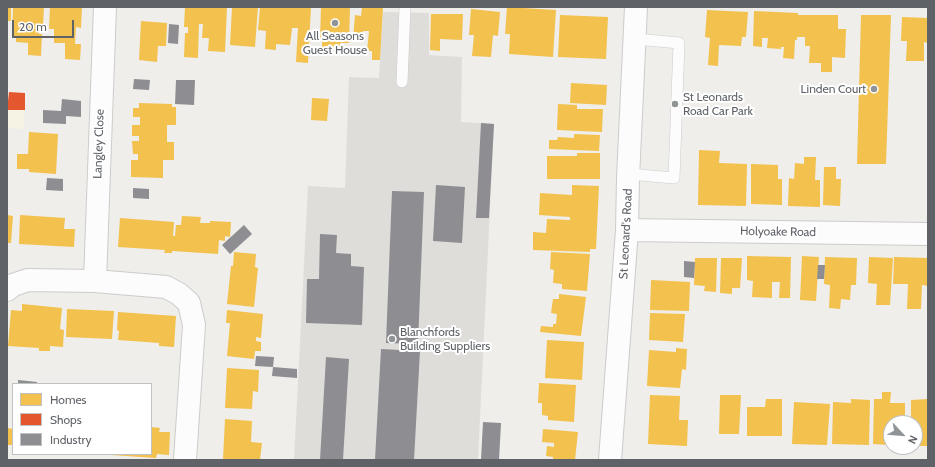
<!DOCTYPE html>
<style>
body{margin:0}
#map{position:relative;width:935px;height:467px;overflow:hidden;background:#efeeea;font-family:Cabin,sans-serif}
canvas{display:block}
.frame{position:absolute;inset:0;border:8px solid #5f6368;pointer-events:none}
.legend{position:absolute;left:12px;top:383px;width:140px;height:72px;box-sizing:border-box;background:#fff;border:1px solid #bfc1c3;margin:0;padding:5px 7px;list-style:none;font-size:12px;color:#5f6368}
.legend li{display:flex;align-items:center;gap:8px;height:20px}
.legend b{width:20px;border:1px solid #bfc1c3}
.north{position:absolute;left:883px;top:415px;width:40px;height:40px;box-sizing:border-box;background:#fff;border:1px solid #bfc1c3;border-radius:50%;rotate:116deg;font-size:11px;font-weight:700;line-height:16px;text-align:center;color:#5f6368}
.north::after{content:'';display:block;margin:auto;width:14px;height:18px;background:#919496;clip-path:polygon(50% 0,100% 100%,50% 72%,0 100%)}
.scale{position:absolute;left:12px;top:20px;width:62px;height:18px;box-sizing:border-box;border:2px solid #5f6368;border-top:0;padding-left:5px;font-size:12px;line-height:14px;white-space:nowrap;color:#5f6368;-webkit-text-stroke:3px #fff;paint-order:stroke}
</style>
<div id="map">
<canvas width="935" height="467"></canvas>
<div class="frame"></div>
<ul class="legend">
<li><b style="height:11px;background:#f2c14e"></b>Homes</li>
<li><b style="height:11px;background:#e4572e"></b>Shops</li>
<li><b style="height:11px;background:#8d8d92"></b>Industry</li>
</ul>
<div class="north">N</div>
<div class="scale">20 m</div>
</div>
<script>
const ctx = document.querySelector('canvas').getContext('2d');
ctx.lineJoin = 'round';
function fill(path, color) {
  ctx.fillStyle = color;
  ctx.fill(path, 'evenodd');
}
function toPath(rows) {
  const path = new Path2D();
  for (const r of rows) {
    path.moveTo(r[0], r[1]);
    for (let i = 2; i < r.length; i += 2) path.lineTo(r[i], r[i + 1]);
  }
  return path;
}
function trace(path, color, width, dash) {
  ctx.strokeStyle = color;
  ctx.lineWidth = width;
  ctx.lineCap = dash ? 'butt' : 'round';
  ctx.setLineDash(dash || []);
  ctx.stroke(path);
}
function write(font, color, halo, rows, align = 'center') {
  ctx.font = font + ' Cabin,sans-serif';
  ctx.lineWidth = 4;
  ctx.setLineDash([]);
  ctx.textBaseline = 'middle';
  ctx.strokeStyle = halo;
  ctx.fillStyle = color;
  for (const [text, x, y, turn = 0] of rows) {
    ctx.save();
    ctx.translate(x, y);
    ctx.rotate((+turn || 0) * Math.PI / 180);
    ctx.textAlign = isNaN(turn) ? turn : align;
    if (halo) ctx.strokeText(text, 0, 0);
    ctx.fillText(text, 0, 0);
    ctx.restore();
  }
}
fill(toPath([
 [7,92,25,93,24,129,7,128]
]), '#f7f3e4');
fill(toPath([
 [383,12,429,13,429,55,462,57,461,122,494,124,478,460,294,460,308,186,345,188,349,77,379,78]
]), '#dfddda');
fill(toPath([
 [7,7,11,7,11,21,7,21],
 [13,7,44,7,43,26,39,26,39,34,42,34,41,56,28,55,28,43,16,42,16,38,12,38],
 [50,7,82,7,81,28,76,27,75,44,81,44,80,60,65,59,65,43,54,43,54,29,49,29],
 [185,7,227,7,225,52,208,51,209,38,202,38,203,24,199,24,198,58,184,57,185,33,188,33,188,27,184,27],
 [232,7,258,7,255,47,230,45],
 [260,7,311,7,308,63,296,62,298,28,292,28,290,45,276,44,276,50,265,49,266,31,258,30],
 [321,7,350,7,349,43,340,43,340,50,322,50,322,40,320,40],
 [362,7,383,7,380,60,372,60,372,51,367,51,369,31,363,31,363,40,353,39,355,15,361,16],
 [507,7,556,10,553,57,509,54,510,34,505,34],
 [471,9,500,12,498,36,493,35,491,57,472,56,474,35,469,35],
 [707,10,748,12,746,37,742,37,741,46,719,45,718,66,708,65,710,38,705,37],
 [754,11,798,13,798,15,838,15,838,29,846,29,845,58,832,57,832,72,821,72,821,63,809,63,810,46,805,46,805,37,797,37,797,40,795,40,794,59,783,58,784,47,781,47,781,49,767,48,768,38,762,38,762,47,753,46],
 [431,14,463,14,462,40,440,39,440,51,430,50],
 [560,15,608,17,606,59,558,57],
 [861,15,891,15,886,164,857,164],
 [902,17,928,18,928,43,924,42,924,61,906,61,907,41,901,41],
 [141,21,167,23,166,46,158,46,157,62,139,60],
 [571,83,607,85,606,105,570,103],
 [312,98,329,99,327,121,311,120],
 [139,103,172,104,172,107,176,107,176,125,167,125,167,142,174,142,174,160,163,160,163,178,131,177,131,160,138,160,138,154,133,154,132,141,139,141,139,136,132,136,132,125,140,125,140,117,133,117,133,108,139,108],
 [558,104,577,105,577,109,603,109,602,132,557,130],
 [29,132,58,134,56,174,29,172,29,169,17,169,17,154,28,154],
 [574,134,600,135,599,151,549,149,549,140,557,140,558,137,574,138],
 [699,150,720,151,719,163,747,164,746,206,698,205],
 [577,153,600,153,600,179,547,179,547,156,577,156],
 [804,157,816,157,815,180,820,180,820,207,788,206,789,178,794,179,795,163,804,164],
 [751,164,778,165,778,179,782,179,782,205,751,204],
 [824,167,836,167,836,179,841,179,840,206,823,205],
 [572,185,599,186,596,249,590,249,590,252,533,250,533,232,546,233,547,219,570,220,570,217,539,215,540,193,572,195],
 [7,215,13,216,11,243,7,243],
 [20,215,65,218,64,229,75,229,74,247,19,244],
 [182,216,201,217,200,223,210,223,210,221,231,222,230,237,225,236,225,241,219,240,218,254,172,251,172,253,164,253,165,250,118,247,120,218,174,222,173,236,175,236,176,225,181,225],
 [234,252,256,254,255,267,258,268,254,307,227,304,231,266,233,266],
 [551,252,590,254,587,291,562,289,562,284,553,283,554,270,550,269],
 [747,256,791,257,790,298,779,298,780,282,772,282,772,298,752,297,753,281,747,280],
 [802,256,819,257,816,301,800,300],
 [825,257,857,258,856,285,851,285,850,300,841,299,840,309,829,308,830,285,824,284],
 [869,257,893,258,890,305,876,305,877,284,868,283],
 [894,257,928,258,928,286,922,285,921,309,907,309,908,284,893,284],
 [695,258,717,258,716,292,704,291,705,286,694,285],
 [721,258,742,258,740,288,732,288,732,294,720,293],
 [651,280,690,282,689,311,650,310],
 [559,294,586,297,581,336,540,332,541,326,553,327,553,324,556,324,557,314,551,313,553,299,559,299],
 [22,304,62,308,60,329,64,330,63,347,50,346,50,351,39,351,39,348,8,346,11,310,22,311],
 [67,309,114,311,112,339,66,337],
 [227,310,263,314,261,338,256,337,256,341,261,342,261,351,255,351,254,359,227,356,230,323,226,323],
 [118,312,176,316,174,347,159,346,159,343,118,340,119,331,117,330],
 [650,313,685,314,683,342,649,340],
 [547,340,584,342,582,380,545,378],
 [676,348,687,349,686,370,682,369,680,388,647,386,649,350,676,352],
 [227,368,259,370,258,392,253,391,252,409,225,408],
 [539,383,576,385,574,422,548,420,548,416,542,415,542,403,538,403],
 [882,392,891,392,890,403,905,403,905,423,891,423,891,445,873,444,874,399,882,399],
 [650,395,680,396,679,420,688,420,687,446,648,444],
 [720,395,741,395,739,434,719,434],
 [766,399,782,399,782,436,747,436,747,407,765,407],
 [851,399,870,400,869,445,832,444,833,402,851,403],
 [928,399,928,446,915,446,915,423,911,423,911,400],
 [794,402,830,404,827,445,792,444],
 [225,419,252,421,251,442,262,443,260,460,223,459],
 [151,427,160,428,159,432,170,432,169,455,157,454,156,458,111,455,111,454,151,454],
 [8,428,13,429,13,445,7,445],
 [543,429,578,432,575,460,553,460,553,457,546,456,547,446,554,447,554,443,542,442]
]), '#f2c14e');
fill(toPath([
 [9,92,25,93,25,110,7,110]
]), '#e4572e');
fill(toPath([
 [169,24,179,25,178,44,168,43],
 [134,79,150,80,149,90,133,89],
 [176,80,195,80,194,105,175,104],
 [62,99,81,101,81,117,66,116,66,124,43,123,43,110,61,111],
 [481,123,494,124,489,218,476,218],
 [47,178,63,179,63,191,46,190],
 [436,185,465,187,462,243,433,241],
 [133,188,149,189,149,199,133,198],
 [392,191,424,192,418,344,386,343],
 [244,225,252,234,230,254,222,245],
 [320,234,337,235,336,253,351,254,351,266,364,267,362,325,306,323,307,279,319,279],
 [684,261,695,262,694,278,684,277],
 [818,265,825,265,824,279,817,279],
 [381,349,420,351,414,460,375,460],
 [256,356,274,357,273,367,255,366],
 [326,357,349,359,343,460,320,460],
 [273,367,297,369,297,378,272,376],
 [18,380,37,382,37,384,18,384],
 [483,422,501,423,499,460,481,460]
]), '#8d8d92');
const lane = toPath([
 [402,82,405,7],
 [629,174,674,178,679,43,636,39]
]);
const street = toPath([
 [627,230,928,234],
 [95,281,105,7],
 [7,290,13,285,28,280,95,281,166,287,179,294,189,303,194,325,185,460],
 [610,460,627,230,628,178,636,7]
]);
trace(lane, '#cbcccc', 12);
trace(street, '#cbcccc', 24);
trace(lane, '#fdfcfc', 11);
trace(street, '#fdfcfc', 22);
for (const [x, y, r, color] of [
 [335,23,4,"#919496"],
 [874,89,4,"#919496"],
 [675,104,4,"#919496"],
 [392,339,4,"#919496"]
]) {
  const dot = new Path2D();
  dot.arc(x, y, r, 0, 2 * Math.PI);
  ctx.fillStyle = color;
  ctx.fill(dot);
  trace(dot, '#fff', 1.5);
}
write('12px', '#5f6368', '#fff', [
 ["All Seasons",335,36,"center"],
 ["Guest House",335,50,"center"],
 ["Linden Court",866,89,"right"],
 ["St Leonards",683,97],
 ["Road Car Park",683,111],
 ["Blanchfords",400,332],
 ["Building Suppliers",400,346]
], 'left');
write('12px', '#5f6368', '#fff', [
 ["Langley Close",99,144,-88],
 ["Holyoake Road",778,232,1],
 ["St Leonard's Road",626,234,-87]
]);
</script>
